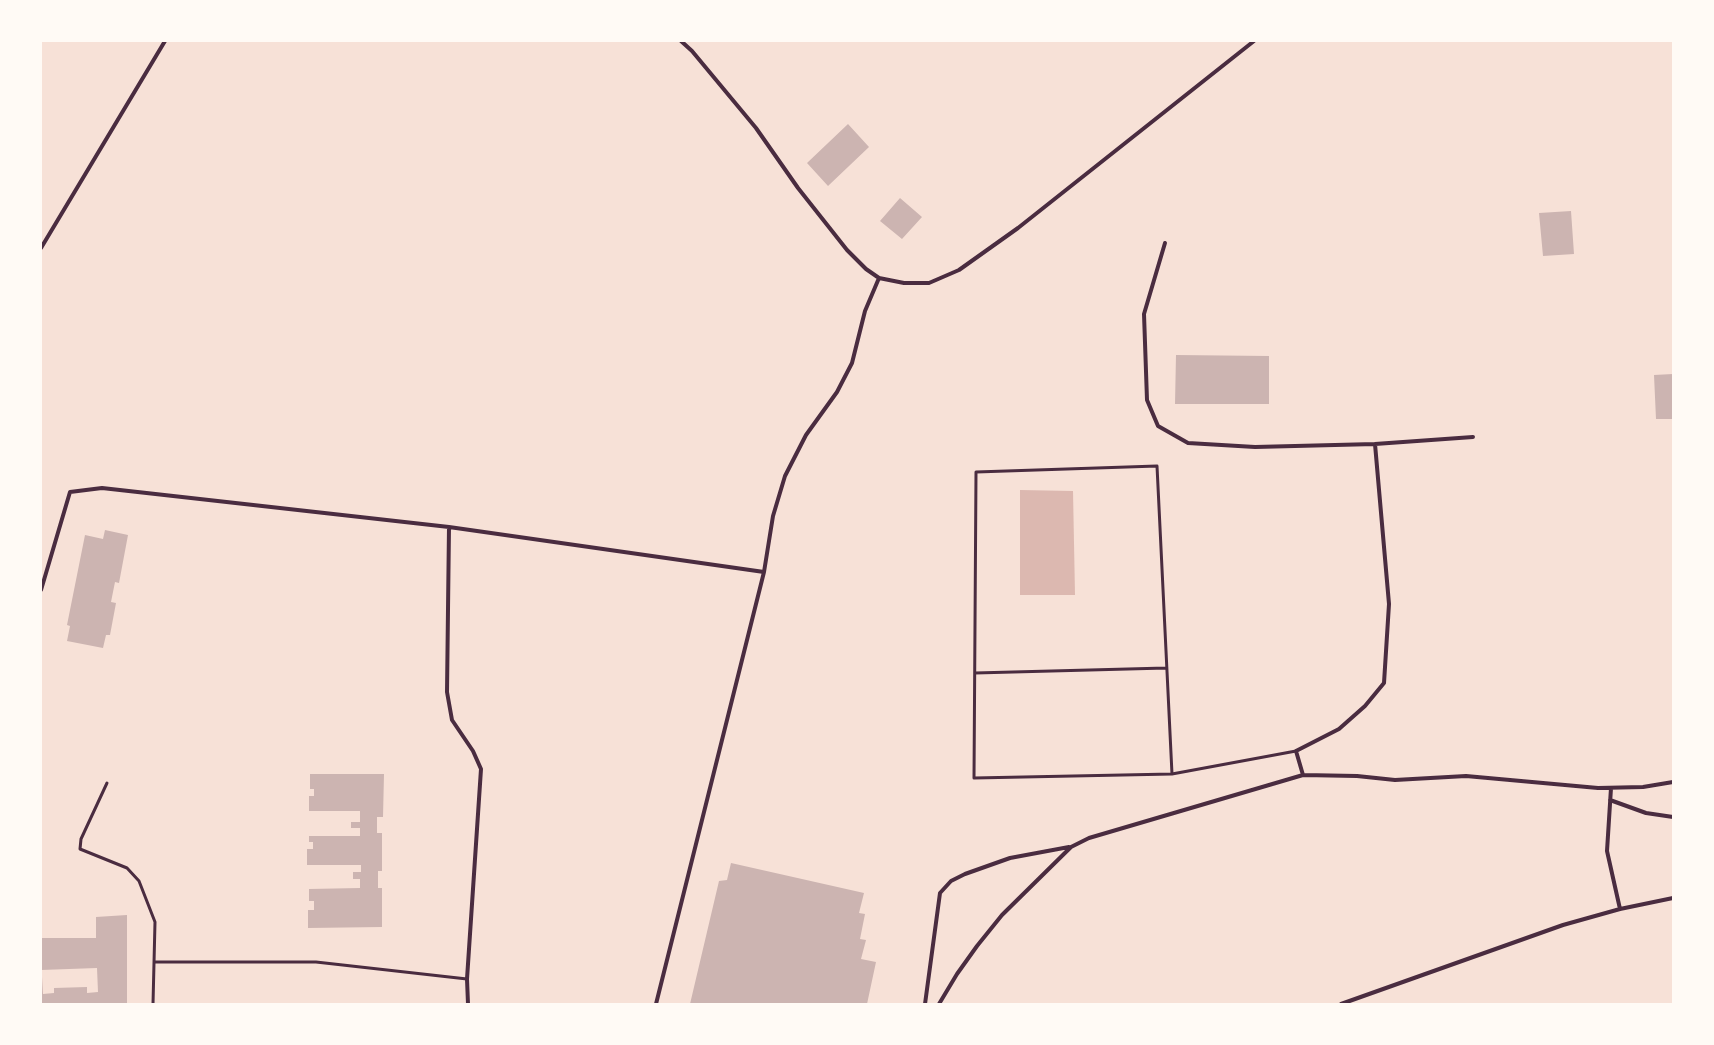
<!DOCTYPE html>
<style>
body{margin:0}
#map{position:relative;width:1714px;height:1045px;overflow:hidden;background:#f7e1d7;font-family:Figtree,sans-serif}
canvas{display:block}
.frame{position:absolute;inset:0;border:42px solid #fffaf5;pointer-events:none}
</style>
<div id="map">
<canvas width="1714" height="1045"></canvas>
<div class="frame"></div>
</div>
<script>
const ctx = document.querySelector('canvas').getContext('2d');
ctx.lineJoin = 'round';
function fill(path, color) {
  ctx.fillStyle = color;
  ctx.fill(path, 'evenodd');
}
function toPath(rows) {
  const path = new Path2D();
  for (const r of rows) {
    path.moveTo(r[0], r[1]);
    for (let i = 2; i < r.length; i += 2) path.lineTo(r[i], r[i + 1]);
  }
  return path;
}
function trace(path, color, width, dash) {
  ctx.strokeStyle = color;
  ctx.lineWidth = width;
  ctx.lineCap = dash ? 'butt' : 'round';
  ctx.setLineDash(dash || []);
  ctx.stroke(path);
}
fill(toPath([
 [1020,490,1073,491,1075,595,1020,595]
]), '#dcb8b0');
fill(toPath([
 [848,124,869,147,828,186,807,163],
 [900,198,922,217,902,239,880,221],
 [1571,211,1574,254,1543,256,1539,213],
 [1176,355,1269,356,1269,404,1175,404],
 [1673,374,1673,419,1656,419,1654,375],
 [105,530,128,535,119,583,115,582,111,602,116,603,110,635,106,635,103,648,67,641,70,626,67,625,85,535,103,539],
 [310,774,384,774,383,817,377,817,377,833,382,833,382,871,378,871,378,888,382,888,382,927,308,928,308,910,314,910,314,901,309,901,309,889,360,888,360,879,353,879,353,872,361,872,361,865,307,865,307,849,313,849,313,842,309,842,309,836,360,836,360,828,351,828,351,822,360,822,360,811,309,811,309,796,314,796,314,789,310,789],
 [731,863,864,893,859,913,865,914,860,939,866,940,861,959,876,962,867,1004,690,1004,719,881,727,880],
 [127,915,127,1004,41,1004,41,977,42,977,43,994,54,993,54,988,87,987,87,993,98,992,97,968,41,970,41,938,96,938,96,917]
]), '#ccb4b1');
trace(toPath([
 [975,673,1166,668],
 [1172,774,1157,466,976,472,974,778,1172,774,1296,751],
 [107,783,81,839,80,849,127,868,139,881,155,922,153,1004],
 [155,962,316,962,467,979]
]), '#4a2c40', 3);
trace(toPath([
 [681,41,692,51,756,128,798,188,847,250,866,269,879,278,904,283,929,283,959,270,1018,228,1254,41],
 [41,248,165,41],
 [1375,444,1473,437],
 [449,527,447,692,452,720,473,751,481,769,467,979,468,1004],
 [41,590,70,492,102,488,449,527,764,572],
 [1303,775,1357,776,1395,780,1466,776,1598,788,1643,787,1673,782],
 [1611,788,1607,851,1620,909],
 [1610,800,1646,813,1673,817],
 [656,1004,764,572,773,516,785,476,806,435,837,392,852,363,865,311,879,278],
 [925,1004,940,893,951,881,965,874,1010,858,1069,847],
 [939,1004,957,974,977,946,1002,915,1071,847,1089,838,1303,775,1296,751,1339,729,1365,706,1384,683,1389,604,1375,444,1255,447,1188,443,1158,426,1147,400,1144,314,1165,243],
 [1341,1004,1563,925,1620,909,1673,898]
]), '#4a2c40', 4);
</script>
